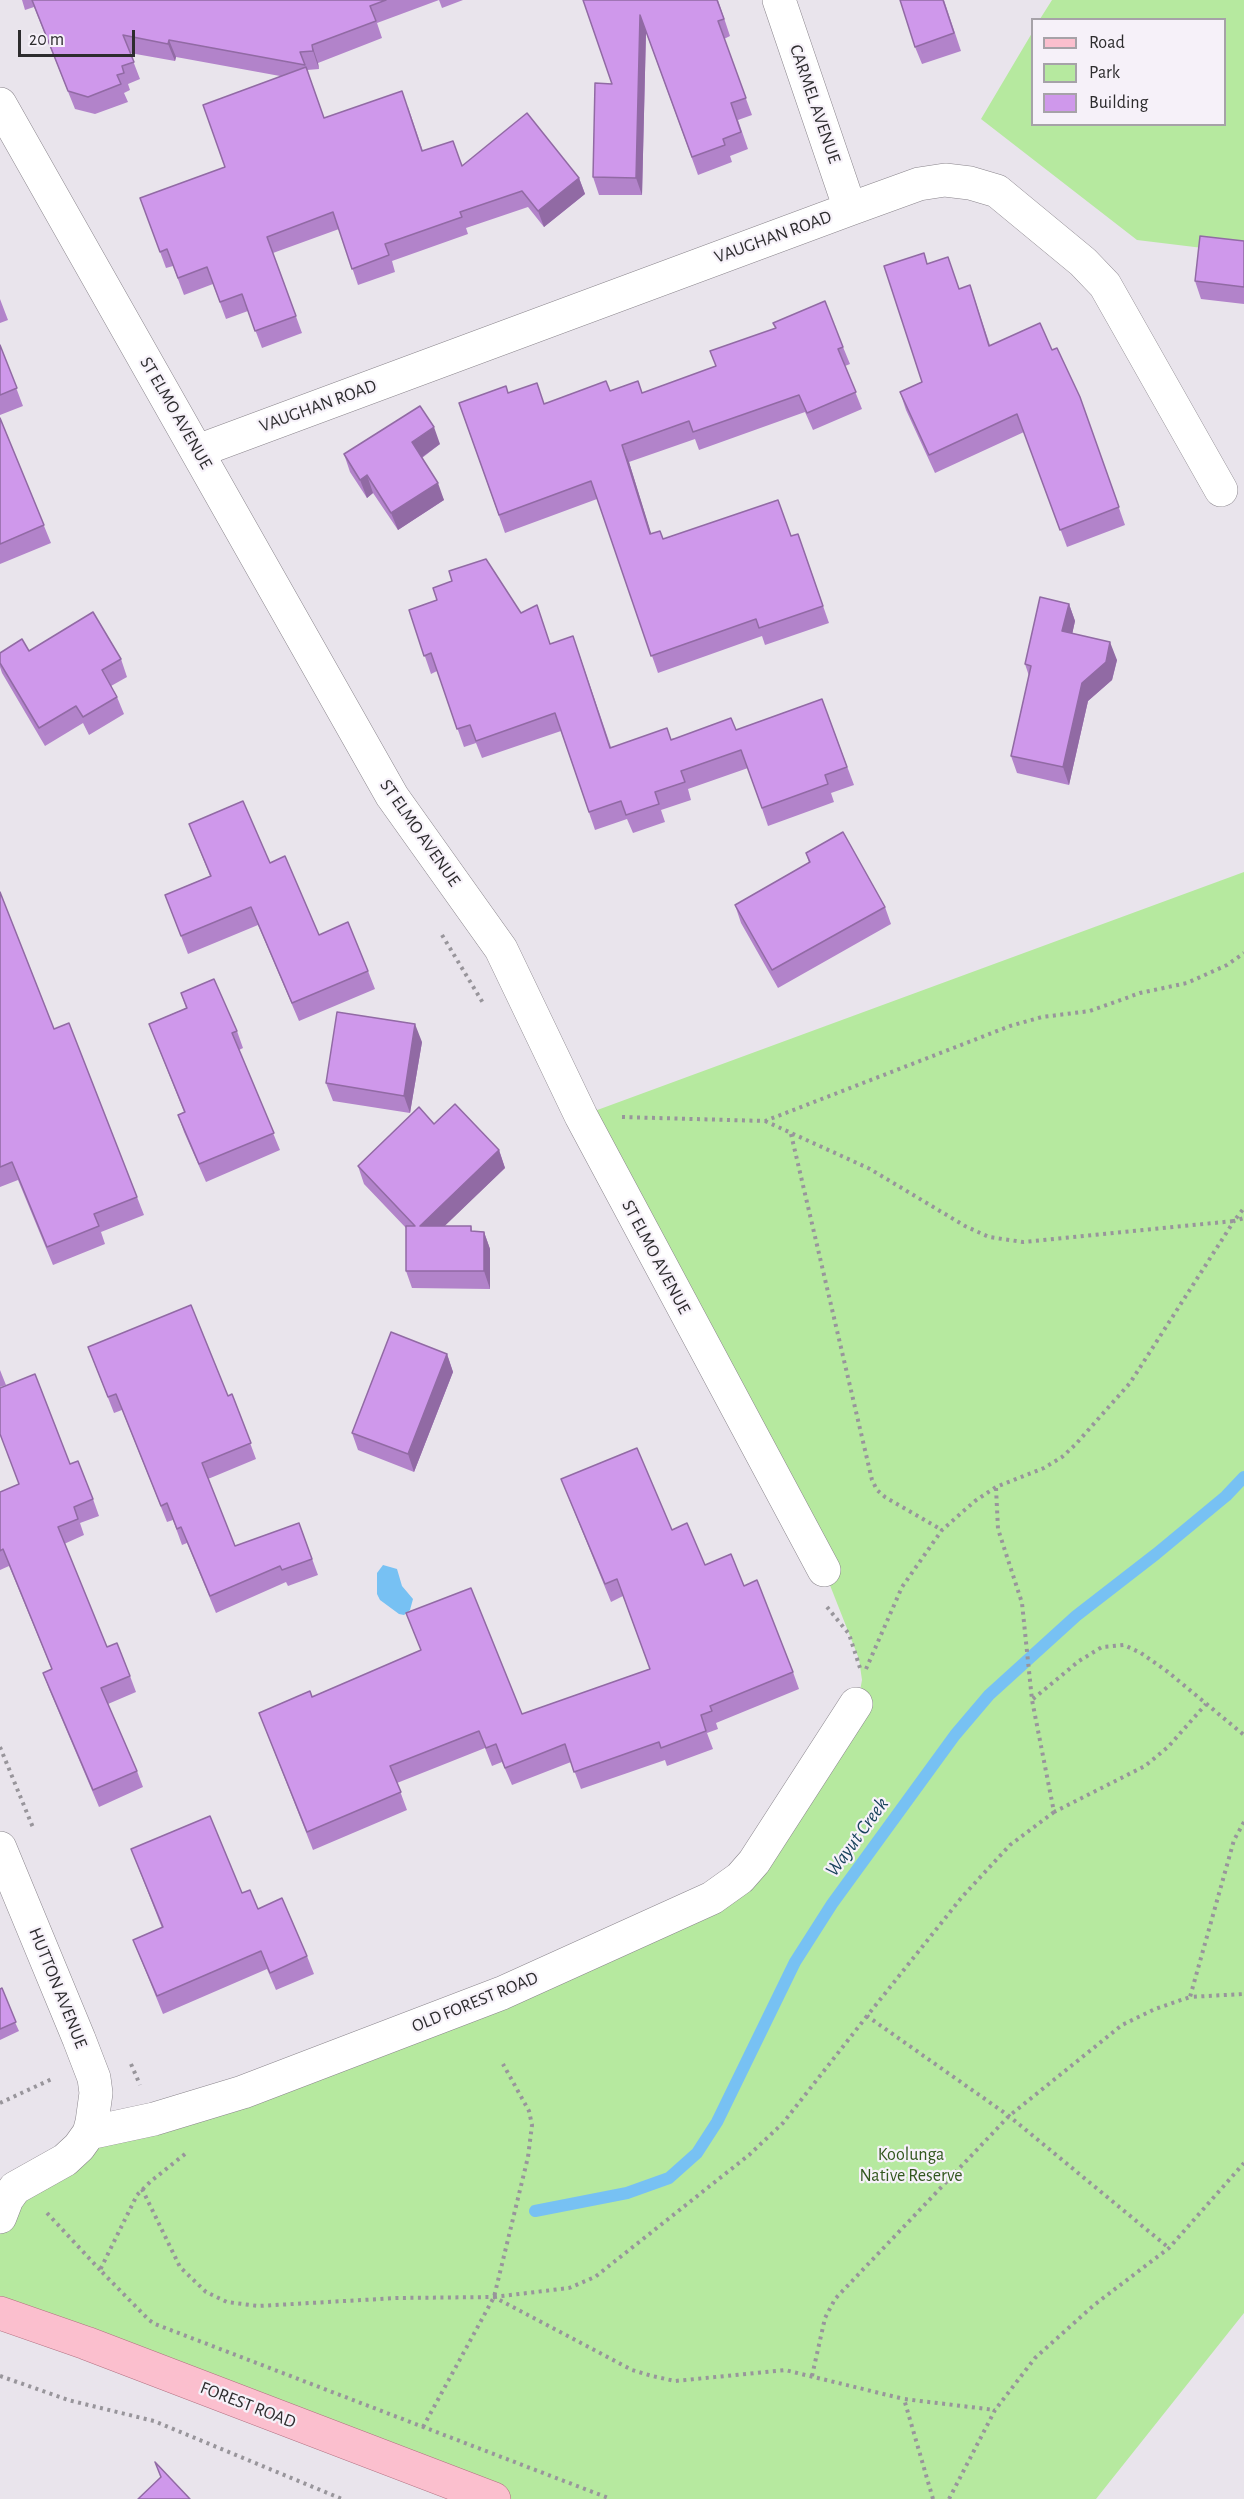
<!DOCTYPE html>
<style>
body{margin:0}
#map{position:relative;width:1244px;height:2499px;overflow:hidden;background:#e9e4ec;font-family:"Alegreya Sans",sans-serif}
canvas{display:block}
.legend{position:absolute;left:1031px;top:18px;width:195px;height:108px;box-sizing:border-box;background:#f6f1f9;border:2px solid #a6a2a8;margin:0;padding:8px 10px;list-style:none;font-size:18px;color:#2d2c2e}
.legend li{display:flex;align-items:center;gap:12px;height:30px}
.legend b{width:30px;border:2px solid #a6a2a8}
.scale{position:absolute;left:18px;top:30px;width:117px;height:27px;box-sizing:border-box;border:3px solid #2d2c2e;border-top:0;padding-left:8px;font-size:18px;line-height:21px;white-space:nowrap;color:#2d2c2e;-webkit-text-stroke:4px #f6f1f9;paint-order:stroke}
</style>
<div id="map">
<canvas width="1244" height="2499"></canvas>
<ul class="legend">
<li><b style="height:8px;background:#fbbfce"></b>Road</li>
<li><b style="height:16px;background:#b6e99f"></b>Park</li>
<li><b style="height:16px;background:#cf98eb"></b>Building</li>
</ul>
<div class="scale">20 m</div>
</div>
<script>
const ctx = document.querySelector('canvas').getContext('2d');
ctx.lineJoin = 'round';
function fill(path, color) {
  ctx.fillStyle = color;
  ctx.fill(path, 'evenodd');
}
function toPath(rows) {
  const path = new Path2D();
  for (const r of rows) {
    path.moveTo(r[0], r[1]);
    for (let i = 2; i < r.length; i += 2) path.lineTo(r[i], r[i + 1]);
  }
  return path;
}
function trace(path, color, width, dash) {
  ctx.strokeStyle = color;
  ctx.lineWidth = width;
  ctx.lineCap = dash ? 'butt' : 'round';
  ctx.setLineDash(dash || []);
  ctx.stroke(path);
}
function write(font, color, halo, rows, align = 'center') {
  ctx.font = font + ' "Alegreya Sans",sans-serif';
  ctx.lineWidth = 4.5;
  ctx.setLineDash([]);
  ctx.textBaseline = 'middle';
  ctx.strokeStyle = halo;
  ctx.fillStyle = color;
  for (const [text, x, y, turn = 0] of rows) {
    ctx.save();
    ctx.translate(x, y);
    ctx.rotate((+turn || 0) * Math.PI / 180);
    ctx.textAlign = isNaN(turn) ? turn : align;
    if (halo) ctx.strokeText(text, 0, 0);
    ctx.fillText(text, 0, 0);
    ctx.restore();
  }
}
fill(toPath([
 [1052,0,1244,0,1244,253,1137,240,981,119,1032,33,1032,124,1224,124,1224,20,1040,19],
 [1244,872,1244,2313,1096,2499,494,2499,0,2313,0,2217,66,2158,712,1898,860,1691,862,1680,859,1659,824,1570,581,1116]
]), '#b6e99f');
fill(toPath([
 [383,1565,397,1569,402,1586,413,1599,410,1610,404,1615,399,1614,380,1600,377,1594,377,1573]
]), '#77c1f3');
trace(toPath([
 [535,2211,627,2193,669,2178,697,2153,717,2122,795,1962,832,1904,955,1735,989,1695,1076,1616,1156,1554,1226,1496,1244,1477]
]), '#77c1f3', 12);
const minor = toPath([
 [779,0,850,209],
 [0,104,392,796,501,949,581,1116,824,1570],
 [198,451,850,209,919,184,945,180,970,183,997,191,1083,262,1105,285,1221,490],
 [0,1848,79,2039,94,2078,96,2093,92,2122,89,2133,79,2147,65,2160,15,2188,7,2199,0,2217],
 [89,2133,154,2119,243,2092,502,1993,712,1898,740,1878,754,1862,856,1704]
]);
const major = toPath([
 [0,2313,86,2343,494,2499]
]);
trace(minor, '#8a858c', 34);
trace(major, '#b27081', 34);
trace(toPath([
 [442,935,483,1003],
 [622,1117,765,1121,1010,1026,1042,1017,1090,1011,1140,993,1187,983,1227,965,1244,953],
 [765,1121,870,1169,965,1226,989,1237,1023,1242,1234,1221,1244,1208],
 [791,1134,872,1480,877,1490,885,1497,942,1530],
 [996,1488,998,1529,1022,1603,1032,1700,1054,1812,1145,1766,1168,1747,1206,1704],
 [827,1607,849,1634,860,1668],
 [866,1669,902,1587,942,1530,975,1501,996,1487,1044,1468,1062,1457,1075,1445,1130,1383,1234,1221,1244,1218],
 [1033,1699,1079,1661,1102,1647,1124,1645,1141,1653,1168,1672,1244,1735],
 [0,1747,34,1830],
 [1054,1812,1010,1845,962,1897,867,2016,1009,2116,1169,2248],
 [1244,1822,1234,1840,1190,1997,1244,1994],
 [131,2064,140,2085],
 [0,2103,54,2078],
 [185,2154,150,2182,137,2195,100,2270,149,2320,155,2324,611,2499],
 [142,2189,180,2267,206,2292,227,2302,258,2306,397,2298,494,2297,632,2370,652,2376,675,2381,785,2370,904,2399],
 [47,2213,100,2270],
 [494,2297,569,2288,595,2277,749,2155,783,2123,867,2016],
 [0,2376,68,2400,154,2421,342,2499],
 [812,2376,825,2318,835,2299,1009,2116,1122,2025,1155,2009,1190,1997],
 [423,2427,494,2297,528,2157,532,2125,529,2111,503,2064],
 [933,2499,904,2399,995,2410],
 [949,2499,995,2410,1035,2358,1094,2305,1169,2248,1244,2163]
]), '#98959b', 4, [3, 4.5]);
trace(minor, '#fff', 33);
trace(major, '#fbbfce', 33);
fill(toPath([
 [22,0,463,0,442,8,439,0,377,23,382,38,318,63,319,69,307,70,324,118,408,107,423,151,462,165,579,178,585,194,544,227,528,207,466,228,468,234,392,261,395,272,358,285,339,229,273,253,302,333,262,348,248,311,226,319,213,284,184,295,173,266,166,268,140,198,225,167,280,76,176,57,175,61,130,53,140,79,128,84,130,90,124,93,128,102,95,114,75,109,34,7,25,10],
 [583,0,718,0,730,36,724,39,752,115,738,120,748,149,730,156,732,162,698,175,646,32,642,195,599,195,593,177,612,84],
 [944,0,961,51,922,64,915,47],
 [1244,241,1244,304,1201,299,1195,281],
 [928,264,960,289,970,285,990,345,1052,350,1080,397,1125,525,1067,547,1024,432,935,473,906,410,900,392,922,382],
 [0,299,8,320,0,323],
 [0,345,23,406,0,415],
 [843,347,850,364,845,366,862,409,813,430,805,412,699,450,695,439,629,462,651,534,663,539,791,536,798,534,829,623,765,645,762,636,658,673,597,499,505,533,459,403,508,393,544,403,610,391,642,393],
 [0,418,51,543,0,564],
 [440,444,422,458,444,500,398,530,373,493,367,498,350,472,344,454],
 [1069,604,1075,621,1072,634,1117,660,1112,680,1088,701,1069,785,1017,773,1011,756,1029,676,1025,664],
 [409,610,521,613,543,623,550,644,573,636,611,747,736,730,822,699,854,785,831,793,834,802,768,826,748,768,688,789,691,800,661,810,665,822,633,833,627,819,595,830,561,731,482,758,476,743,464,747,437,671,431,674],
 [29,651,121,659,127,677,111,686,117,697,124,714,89,735,83,723,45,746,2,673,0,667,0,653],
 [189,824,270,863,319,935,368,971,375,989,299,1021,258,925,188,954,165,895,210,876],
 [806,853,885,907,891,924,778,988,741,923,735,905,809,863],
 [0,892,54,1029,137,1197,144,1215,101,1232,105,1244,53,1265,18,1180,0,1187],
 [181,993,237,1031,243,1048,239,1050,280,1150,206,1182,184,1132,178,1115,184,1112,149,1024,186,1008],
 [422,1042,410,1113,333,1101,326,1083],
 [434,1124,499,1150,505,1168,444,1226,471,1226,472,1231,484,1232,490,1249,490,1289,412,1288,406,1271,406,1228,364,1184,358,1166],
 [88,1347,228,1396,232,1394,256,1459,208,1479,235,1546,299,1523,318,1575,288,1586,286,1582,216,1613,187,1543,182,1545,173,1520,167,1522,122,1410,114,1413],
 [447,1354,453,1372,414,1472,358,1450,352,1433],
 [0,1370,6,1385,0,1387],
 [70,1464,93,1499,99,1516,80,1523,84,1535,64,1544,107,1647,130,1676,136,1692,108,1704,137,1771,143,1787,99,1807,49,1689,43,1673,52,1670,9,1566,0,1570,0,1492],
 [561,1479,672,1530,705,1565,744,1586,793,1672,799,1689,716,1723,718,1729,707,1733,713,1749,667,1766,665,1760,581,1789,571,1762,512,1785,502,1762,492,1766,485,1748,397,1783,407,1810,313,1850,259,1713,522,1714,650,1669,623,1596,611,1602],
 [131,1849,258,1909,307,1956,314,1974,276,1990,267,1969,163,2014,133,1940,162,1928],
 [0,1989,19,2031,0,2040]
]), '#b283ca');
fill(toPath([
 [640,15,646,32,642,195,636,178],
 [169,40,176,57,175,61,168,44],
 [312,45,318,63,319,69,313,51],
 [579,178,585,194,544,227,538,211],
 [434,427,440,444,418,460,412,442],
 [622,445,629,462,657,552,650,534],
 [367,475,373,493,367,498,360,480],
 [438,483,444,500,398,530,391,513],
 [1069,604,1075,621,1069,649,1062,631],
 [1110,642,1117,660,1112,680,1088,701,1069,785,1063,767,1082,683],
 [415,1024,422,1042,410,1113,404,1096],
 [499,1150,505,1168,426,1244,420,1226],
 [484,1232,490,1249,490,1289,484,1271],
 [447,1354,453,1372,414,1472,408,1454]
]), '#916aa4');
const building = toPath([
 [32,0,386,0,370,6,376,21,312,45,313,51,300,52,305,65,169,40,168,44,123,35,134,62,122,66,124,73,117,75,121,84,88,97,68,91,32,0],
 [583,0,717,0,724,19,718,21,746,98,731,103,741,132,723,139,725,145,692,157,640,15,636,178,593,177,595,83,612,84,583,0],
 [900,0,943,0,954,33,915,47,900,0],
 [306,67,324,118,402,91,422,151,453,141,462,166,527,113,579,178,538,211,522,191,460,212,462,217,385,244,389,255,352,269,333,212,267,237,296,316,255,331,242,294,220,302,207,267,178,278,167,249,160,252,140,198,225,167,203,105,306,67],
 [1200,236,1244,241,1244,287,1195,281,1200,236],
 [924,253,927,264,948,257,959,289,970,285,989,346,1040,323,1052,350,1057,348,1080,397,1119,507,1060,530,1017,414,929,455,900,392,922,382,884,266,924,253],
 [825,301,843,347,838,349,856,392,807,413,799,395,693,432,689,421,622,445,650,534,660,531,663,539,778,500,791,536,798,534,823,606,759,628,756,619,651,656,591,481,499,515,459,403,506,386,508,393,537,383,544,404,606,381,610,391,638,381,642,393,716,366,710,351,776,328,773,323,825,301],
 [0,345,17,388,0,395,0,345],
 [420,406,434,427,412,442,438,483,391,513,367,475,360,480,344,454,420,406],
 [0,418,44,525,0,544,0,418],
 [486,559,521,613,537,605,550,644,573,636,610,748,667,728,671,740,731,718,736,730,822,699,847,767,825,775,828,784,762,808,741,750,681,771,685,782,655,792,659,804,626,815,621,801,589,812,555,713,476,741,470,725,457,729,431,653,424,656,409,610,437,600,433,588,452,581,449,571,486,559],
 [1040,597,1069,604,1062,631,1110,642,1106,662,1082,683,1063,767,1011,756,1031,666,1025,664,1040,597],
 [93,612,121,659,102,670,117,697,83,717,76,706,39,728,0,663,0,653,22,639,29,651,93,612],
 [243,801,270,863,285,856,319,935,348,922,368,971,292,1003,251,907,181,936,165,895,211,876,189,824,243,801],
 [843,832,885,907,772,970,735,905,810,862,806,853,843,832],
 [0,892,54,1029,69,1023,137,1197,94,1214,99,1226,47,1247,12,1162,0,1167,0,892],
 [214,979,237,1031,232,1033,274,1133,199,1164,178,1115,185,1112,149,1024,187,1008,181,993,214,979],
 [337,1012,415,1024,404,1096,326,1083,337,1012],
 [455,1104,499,1150,420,1226,471,1226,471,1231,484,1232,484,1271,406,1271,406,1226,415,1226,358,1166,419,1107,434,1124,455,1104],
 [191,1305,228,1396,232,1394,251,1443,202,1463,235,1546,299,1523,312,1559,282,1570,280,1566,210,1596,181,1527,177,1529,167,1503,161,1506,116,1394,108,1397,88,1347,191,1305],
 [391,1332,447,1354,408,1454,352,1433,391,1332],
 [35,1374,70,1464,78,1461,93,1499,74,1507,78,1519,58,1527,107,1647,117,1643,130,1676,101,1688,137,1771,93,1790,43,1673,52,1669,3,1549,0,1551,0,1492,19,1484,0,1434,0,1388,35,1374],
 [637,1448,672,1530,687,1523,705,1565,731,1554,744,1586,757,1580,793,1672,710,1706,712,1711,701,1715,706,1731,661,1748,659,1742,574,1772,565,1744,505,1768,496,1744,486,1748,479,1731,390,1766,401,1792,307,1832,259,1713,310,1691,312,1697,421,1650,406,1613,471,1588,522,1714,650,1669,617,1579,605,1584,561,1479,637,1448],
 [210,1816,242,1893,250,1890,258,1909,282,1898,307,1956,270,1973,261,1951,157,1996,133,1940,163,1927,131,1849,210,1816],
 [2,1988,16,2022,0,2029,0,1989,2,1988],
 [155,2462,190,2499,138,2499,161,2477,155,2462]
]);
fill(building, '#cf98eb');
trace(building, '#916aa4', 1.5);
write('18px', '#2d2c2e', '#f6f1f9', [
 ["CARMEL AVENUE",815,104,71],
 ["VAUGHAN ROAD",773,237,-20],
 ["VAUGHAN ROAD",318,406,-20],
 ["ST ELMO AVENUE",176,413,60],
 ["ST ELMO AVENUE",420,833,55],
 ["ST ELMO AVENUE",656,1257,62],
 ["HUTTON AVENUE",58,1988,68],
 ["OLD FOREST ROAD",475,2002,-22],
 ["FOREST ROAD",248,2405,21]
]);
write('18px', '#32571e', '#f6f1f9', [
 ["Koolunga",911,2155],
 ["Native Reserve",911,2176]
]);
write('italic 20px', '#19425c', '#f6f1f9', [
 ["Wayut Creek",857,1837,-54]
]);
</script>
